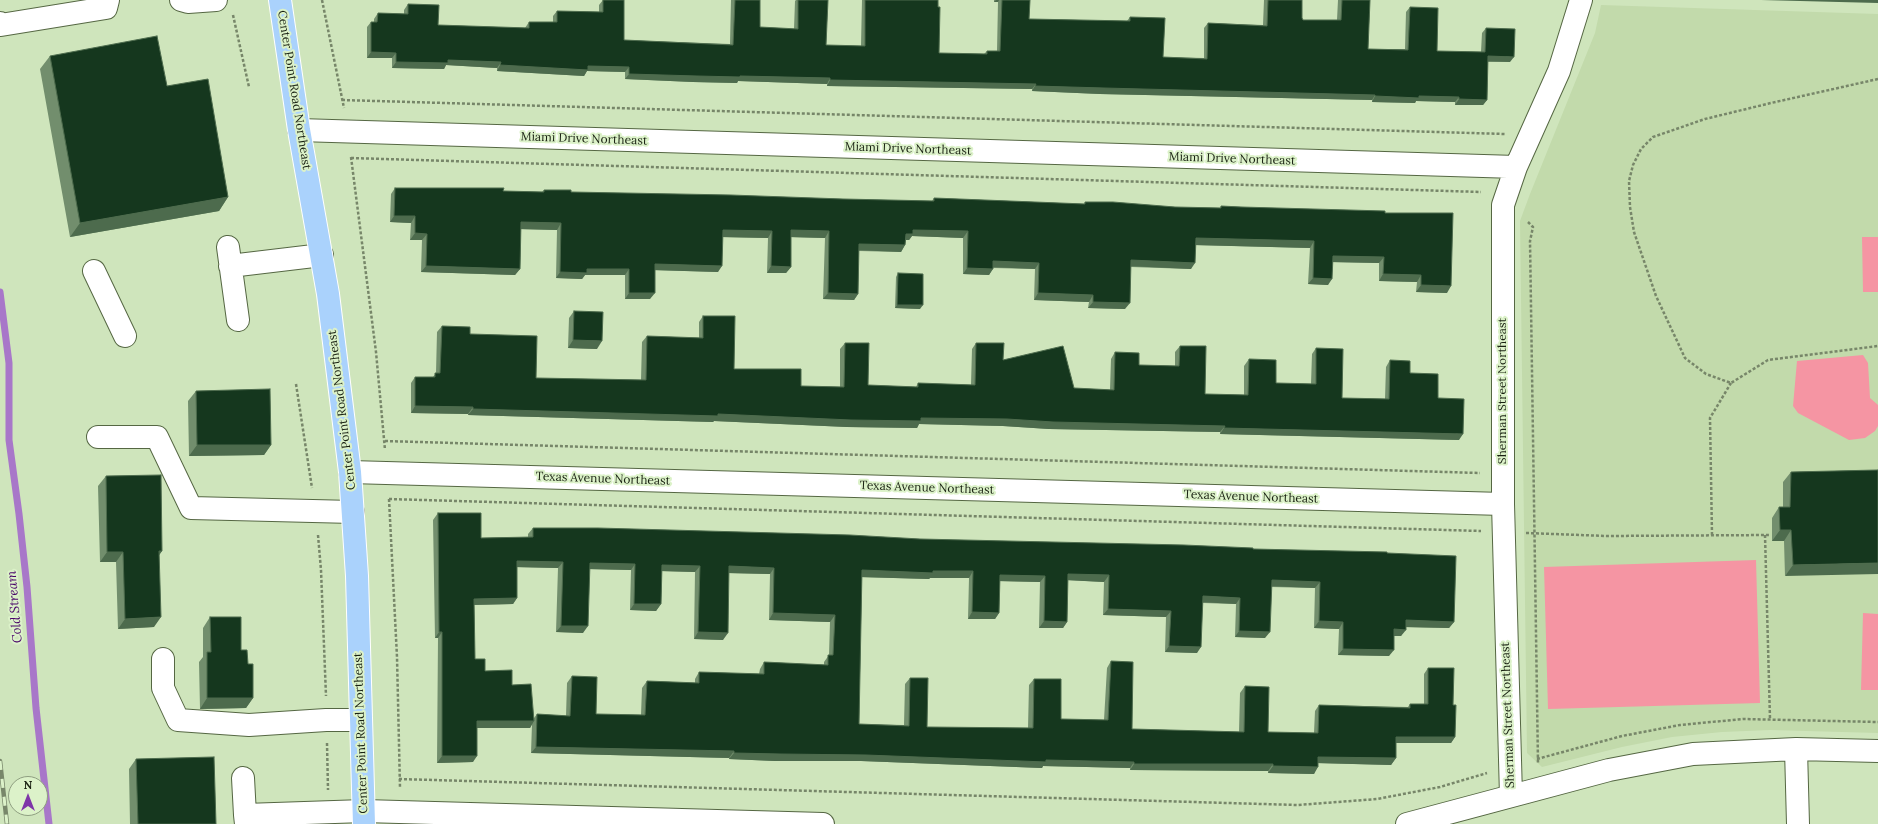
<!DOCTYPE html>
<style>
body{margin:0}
#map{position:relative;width:1878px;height:824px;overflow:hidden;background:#cfe5bc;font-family:Lora,serif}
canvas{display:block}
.north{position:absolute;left:8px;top:776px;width:40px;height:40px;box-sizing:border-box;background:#dcf2c9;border:1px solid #8e9e80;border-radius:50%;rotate:0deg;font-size:11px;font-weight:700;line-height:16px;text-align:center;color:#192112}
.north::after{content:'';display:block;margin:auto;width:14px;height:18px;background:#7e36a8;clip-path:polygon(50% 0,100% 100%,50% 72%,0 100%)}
</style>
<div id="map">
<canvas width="1878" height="824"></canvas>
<div class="north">N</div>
</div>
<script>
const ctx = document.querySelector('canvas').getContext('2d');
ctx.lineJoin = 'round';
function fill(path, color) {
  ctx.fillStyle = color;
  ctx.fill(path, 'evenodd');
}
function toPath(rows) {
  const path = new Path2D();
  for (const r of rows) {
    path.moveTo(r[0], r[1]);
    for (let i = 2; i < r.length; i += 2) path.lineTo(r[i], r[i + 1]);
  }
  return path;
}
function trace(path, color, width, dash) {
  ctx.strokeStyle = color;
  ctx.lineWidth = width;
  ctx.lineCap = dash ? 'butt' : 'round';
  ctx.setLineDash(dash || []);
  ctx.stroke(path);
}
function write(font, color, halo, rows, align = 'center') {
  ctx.font = font + ' Lora,serif';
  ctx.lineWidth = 4;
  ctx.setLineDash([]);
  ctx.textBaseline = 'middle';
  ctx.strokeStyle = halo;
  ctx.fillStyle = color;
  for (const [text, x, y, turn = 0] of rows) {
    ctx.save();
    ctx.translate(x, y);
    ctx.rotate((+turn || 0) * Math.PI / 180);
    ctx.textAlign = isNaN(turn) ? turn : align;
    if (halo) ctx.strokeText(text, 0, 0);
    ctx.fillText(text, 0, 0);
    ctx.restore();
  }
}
fill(toPath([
 [1601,5,1878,14,1878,733,1770,730,1722,732,1672,737,1622,747,1542,767,1527,753,1520,221,1530,194,1595,33]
]), '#c2daab');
fill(toPath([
 [1862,237,1878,237,1878,292,1863,292],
 [1863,355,1868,363,1870,398,1878,405,1878,426,1875,431,1865,438,1849,440,1798,413,1793,406,1797,361],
 [1756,560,1760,703,1548,709,1544,567],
 [1863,613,1878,614,1878,690,1861,690]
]), '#f595a3');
trace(toPath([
 [0,292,9,363,9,440,19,514,27,587,36,708,49,824]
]), '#a877c9', 7);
const minor = toPath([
 [181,0,188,2,216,0],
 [0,23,1,25,106,8,108,0],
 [299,130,1516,167],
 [228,247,238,320],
 [230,266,322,255],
 [94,271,125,336],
 [98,437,157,437,191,508,353,512],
 [350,472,1503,504],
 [163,659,163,688,178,720,249,725,326,720,361,720],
 [1796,749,1798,824],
 [243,778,245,815],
 [1511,796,1503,504,1503,205,1516,167,1559,71,1581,0],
 [246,824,245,815,364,811,823,824],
 [1407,824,1609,770,1693,754,1796,749,1878,751]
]);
const major = toPath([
 [280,0,299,130,328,294,350,472,357,576,364,824]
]);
trace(minor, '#556743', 24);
trace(major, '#fff', 24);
trace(toPath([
 [322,0,344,108],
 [233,15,249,87],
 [1878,79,1771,103,1705,119,1653,137,1641,149,1633,165,1629,181,1630,207,1634,232,1656,296,1685,358,1706,374,1731,383,1768,360,1878,346],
 [342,100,1505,134],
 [351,157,376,352,385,450],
 [351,158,1481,192],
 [1528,222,1533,227,1530,241,1538,764],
 [296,384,312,488],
 [385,441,1480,473],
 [389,499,1481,531],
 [389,499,397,657,400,788],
 [1526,533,1607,536,1770,535],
 [318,535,321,570,326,696],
 [1712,535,1710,418,1731,383],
 [1765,535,1770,719],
 [327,743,328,790],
 [1537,759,1622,736,1680,725,1743,719,1878,722],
 [399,779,1297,805,1377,799,1440,787,1487,773]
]), '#778669', 2.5, [3, 2]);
trace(minor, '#fff', 22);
trace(major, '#aad2fc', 22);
const rail = toPath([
 [0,761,7,824]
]);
trace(rail, '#78876a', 4.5);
trace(rail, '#dcf2c9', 3, [9]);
fill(toPath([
 [603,0,624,40,730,44,731,0,760,0,760,27,794,29,795,1,796,0,828,0,826,45,861,46,862,0,938,0,939,53,984,54,987,51,997,51,998,2,994,2,994,0,1030,0,1029,19,1127,21,1130,17,1163,57,1204,58,1204,28,1208,23,1263,25,1264,0,1302,0,1302,18,1303,20,1337,20,1338,0,1370,0,1368,49,1405,49,1406,12,1410,7,1437,51,1481,52,1482,33,1486,28,1510,62,1488,62,1487,100,1483,105,1455,105,1455,102,1416,101,1415,103,1372,102,1372,100,1100,94,1032,91,1032,89,827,86,827,84,738,81,737,83,693,82,625,79,625,72,587,71,584,76,497,71,497,68,446,65,444,69,392,68,392,58,367,58,367,27,371,22,374,22,374,19,378,13,404,14,404,10,408,4,438,25,525,28,529,22,553,22,553,16,557,11,599,12,599,5],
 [50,56,167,86,228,197,219,211,70,237,40,69],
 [395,188,542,192,544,190,571,192,843,199,932,201,934,198,1084,204,1085,202,1175,207,1220,208,1221,206,1385,213,1447,293,1416,292,1417,282,1379,281,1379,263,1333,262,1328,285,1308,284,1310,248,1196,245,1191,269,1131,267,1125,309,1088,308,1089,302,1034,300,1035,269,993,268,989,275,963,274,963,238,912,236,909,240,906,240,905,245,901,252,859,251,858,294,854,300,823,299,825,238,791,237,791,267,786,273,767,273,768,238,723,237,718,272,655,270,650,299,625,299,625,275,585,275,582,279,556,278,557,230,521,229,520,269,515,275,421,272,422,240,410,240,411,223,390,222,391,194],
 [898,273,920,309,895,308,896,277],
 [574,311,597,349,568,348,569,318],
 [703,316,734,369,801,386,840,387,840,349,845,343,868,385,916,387,918,383,971,385,972,349,976,343,1003,360,1074,388,1110,390,1111,359,1115,352,1139,365,1175,366,1175,352,1180,346,1205,394,1244,395,1244,366,1249,359,1276,383,1311,384,1312,354,1316,348,1342,398,1385,399,1386,367,1390,360,1410,373,1438,398,1459,440,1220,434,1220,432,1049,429,1003,426,919,424,917,428,847,427,714,421,713,422,468,415,468,414,411,413,411,383,415,377,433,377,436,373,437,332,442,326,470,334,536,378,641,380,642,342,647,336,699,338,699,322],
 [196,391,271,445,264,455,189,456,188,401],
 [1878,470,1785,576,1784,541,1772,541,1772,518,1779,507,1783,507,1783,482,1791,472],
 [106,476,162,551,159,555,154,627,118,629,116,562,100,562,98,486],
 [438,513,481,538,528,537,528,534,533,528,920,539,1387,553,1454,622,1449,628,1406,627,1401,636,1394,636,1389,656,1338,655,1339,629,1314,628,1315,588,1271,587,1265,638,1235,637,1236,604,1203,603,1197,653,1165,652,1166,617,1103,615,1104,582,1068,580,1067,622,1063,628,1039,628,1040,582,1000,581,999,613,995,619,968,619,969,578,930,578,929,579,862,577,859,724,904,725,905,684,910,678,927,727,1028,728,1029,685,1034,679,1061,719,1104,720,1107,668,1111,661,1132,729,1239,732,1240,693,1245,686,1268,732,1314,733,1315,711,1319,705,1408,707,1410,704,1424,704,1424,674,1428,668,1453,705,1455,737,1451,743,1396,743,1396,758,1391,765,1318,763,1314,774,1268,773,1268,771,1130,770,1130,768,1043,766,1042,768,861,761,775,761,729,759,729,758,531,753,532,724,530,728,477,728,473,762,437,763,438,638,435,638,433,520],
 [517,567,558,568,556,632,583,633,589,569,631,570,630,610,656,611,661,604,662,571,695,572,694,639,723,640,729,573,770,574,769,620,830,622,829,655,824,662,824,665,764,662,760,669,759,674,699,672,695,679,695,683,647,681,642,688,641,715,596,714,572,676,567,683,566,716,537,714,534,718,512,685,485,671,475,659,474,605,513,604,517,598],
 [210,617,241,650,248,664,253,698,246,708,200,709,199,662,203,657,203,628],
 [136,759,216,824,130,824,129,769]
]), '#728e6d');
fill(toPath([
 [996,0,999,0,998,2,994,2],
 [1761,0,1878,0,1878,3],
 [371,52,396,53,392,58,367,58],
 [1488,56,1514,57,1510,62,1484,61],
 [448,60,501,62,497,68,446,65,444,69,392,68,396,62],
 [500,65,588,66,629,67,625,72,587,71,584,76,497,71],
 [629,74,740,76,830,78,827,84,738,81,737,83,693,82,625,79],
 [830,80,1036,84,1032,89,827,86],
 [1035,86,1375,95,1372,100,1100,94,1032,91],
 [1375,96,1419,96,1459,97,1455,102,1416,101,1415,103,1372,102],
 [1459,99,1487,100,1483,105,1455,105],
 [228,197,219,211,70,237,80,223],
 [394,216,415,216,411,223,390,222],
 [521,222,561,223,557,230,516,229],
 [723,230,772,231,768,238,719,237],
 [791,230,829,231,825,238,787,237],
 [913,230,968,231,963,238,912,236,909,240,901,240,906,234],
 [415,233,427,234,422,240,410,240],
 [1196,238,1314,241,1310,248,1192,245],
 [859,244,905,245,901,252,855,250],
 [1333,256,1384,257,1379,263,1328,262],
 [1131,260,1195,263,1191,269,1127,266],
 [993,261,1039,263,1035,269,989,267],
 [655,264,722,266,718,272,650,270],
 [426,266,520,269,515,275,421,272],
 [771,266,791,267,786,273,767,273],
 [967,268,993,269,989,275,963,274],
 [587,269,629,269,625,275,585,275,582,279,556,278,560,272],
 [1383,274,1421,275,1417,282,1379,281],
 [1313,278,1332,279,1328,285,1308,284],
 [1421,285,1451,286,1447,293,1416,292],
 [629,293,655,293,650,299,625,299],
 [828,293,858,294,854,300,823,299],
 [1038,293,1093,295,1089,302,1034,300],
 [1093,302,1130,303,1125,309,1088,308],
 [897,305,923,305,920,309,895,308],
 [573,340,602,341,597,349,568,348],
 [415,406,473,407,468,414,411,413],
 [473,409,718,414,1007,419,1225,426,1220,432,1049,429,1003,426,919,424,917,428,847,427,714,421,713,422,468,415],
 [1224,428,1463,434,1459,440,1220,434],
 [197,445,271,445,264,455,189,456],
 [1780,530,1791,530,1784,541,1772,541],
 [159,551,162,551,155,561],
 [107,552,123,552,116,562,100,562],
 [517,561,563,562,558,568,512,567],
 [590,563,635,564,631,570,585,569],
 [1878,563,1878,574,1785,576,1793,565],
 [662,565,700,566,695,572,658,571],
 [729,566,774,568,770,574,725,573],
 [862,570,933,571,973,571,969,578,930,578,929,579,857,577],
 [1068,574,1109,575,1104,582,1064,580],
 [1000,575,1045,576,1040,582,995,581],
 [1272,580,1320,582,1315,588,1267,586],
 [1203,596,1240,598,1236,604,1199,602],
 [517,598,513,604,470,605,474,599],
 [634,604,661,604,656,611,630,610],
 [1108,609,1171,611,1166,617,1103,615],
 [972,612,999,613,995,619,968,619],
 [773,613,835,615,830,622,769,620],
 [161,617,154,627,118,629,125,619],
 [1406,620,1454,622,1449,628,1402,627],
 [1044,621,1067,622,1063,628,1039,628],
 [1319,621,1343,622,1339,629,1314,628],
 [561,626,588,626,583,633,556,632],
 [1394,629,1406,630,1401,636,1390,636],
 [1239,631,1270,632,1265,638,1235,637],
 [439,632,442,632,438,638,435,638],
 [698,632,728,633,723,640,694,639],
 [1169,646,1201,647,1197,653,1165,652],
 [1343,649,1394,650,1389,656,1338,655],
 [207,698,253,698,246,708,200,709],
 [477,721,534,721,530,728,472,728],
 [1396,737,1455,737,1451,743,1391,743],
 [536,747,734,751,729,758,531,753],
 [734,753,866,755,1134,762,1130,768,1043,766,1042,768,861,761,775,761,729,759],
 [442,756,477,756,473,762,437,763],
 [1318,757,1396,758,1391,765,1314,763],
 [1134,764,1273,764,1268,771,1130,770],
 [1273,766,1318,767,1314,774,1268,773]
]), '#4d6b4d');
const building = toPath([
 [603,0,624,0,624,40,733,45,735,0,760,0,760,27,798,29,798,0,828,0,826,45,865,46,865,0,938,0,938,7,940,7,939,53,987,54,987,51,1000,51,1002,0,1030,0,1029,19,1130,21,1130,17,1165,18,1163,57,1207,59,1208,23,1267,26,1268,0,1302,0,1302,18,1303,20,1341,20,1342,0,1370,0,1368,49,1408,50,1410,7,1438,8,1437,51,1485,52,1486,28,1515,29,1514,57,1488,56,1487,100,1459,99,1459,97,1419,96,1419,98,1375,96,1375,95,1104,88,1035,86,1036,84,830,80,830,78,740,76,740,77,697,76,629,74,629,67,588,66,588,70,500,65,501,62,448,60,448,63,396,62,396,53,371,52,371,22,377,22,378,13,408,14,408,4,439,5,438,25,529,28,529,22,557,22,557,11,603,12,603,0],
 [157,36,167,86,208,79,228,197,80,223,50,56,157,36],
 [395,188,504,188,503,191,544,192,544,190,571,190,571,192,731,195,843,199,934,201,934,198,1085,204,1085,202,1113,202,1175,207,1221,208,1221,206,1241,207,1385,211,1385,213,1453,213,1451,286,1421,285,1421,275,1383,274,1384,257,1333,256,1332,279,1313,278,1314,241,1196,238,1195,263,1131,260,1130,303,1093,302,1093,295,1038,293,1039,263,993,261,993,269,967,268,968,231,913,230,913,234,906,234,905,245,859,244,858,294,828,293,829,231,791,230,791,267,771,266,772,231,723,230,722,266,655,264,655,293,629,293,629,269,587,269,587,273,560,272,561,223,521,222,520,269,426,266,427,234,415,233,415,216,394,216,395,188],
 [898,273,923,274,923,305,897,305,898,273],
 [574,311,603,312,602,341,573,340,574,311],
 [703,316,735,316,734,369,801,369,801,386,844,387,845,343,869,343,868,385,918,387,918,383,975,385,976,343,1004,343,1003,360,1063,346,1074,388,1114,390,1115,352,1139,353,1139,365,1179,366,1180,346,1206,346,1205,394,1248,395,1249,359,1276,360,1276,383,1316,384,1316,348,1343,349,1342,398,1389,399,1390,360,1410,361,1410,373,1438,374,1438,398,1464,399,1463,434,1224,428,1225,426,1053,422,1007,419,921,418,921,421,851,420,718,414,718,416,473,409,473,407,415,406,415,377,435,377,435,373,440,373,442,326,470,327,470,334,537,336,536,378,646,380,647,336,703,338,703,316],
 [270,389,271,445,197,445,196,391,270,389],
 [1878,470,1878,563,1793,565,1791,530,1780,530,1779,507,1790,507,1791,472,1878,470],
 [161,475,162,551,159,551,161,617,125,619,123,552,107,552,106,476,161,475],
 [438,513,481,513,481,538,533,537,533,528,598,528,850,535,920,539,1184,545,1253,548,1253,549,1387,552,1387,553,1456,556,1454,622,1406,620,1406,630,1394,629,1394,650,1343,649,1343,622,1319,621,1320,582,1272,580,1270,632,1239,631,1240,598,1203,596,1201,647,1169,646,1171,611,1108,609,1109,575,1068,574,1067,622,1044,621,1045,576,1000,575,999,613,972,612,973,571,933,571,933,573,862,570,859,724,909,726,910,678,928,678,927,727,1033,728,1034,679,1061,679,1061,719,1108,720,1111,661,1133,662,1132,729,1244,732,1245,686,1269,687,1268,732,1318,733,1319,705,1410,708,1410,704,1428,704,1428,668,1454,668,1453,705,1456,705,1455,737,1396,737,1396,758,1318,757,1318,767,1273,766,1273,764,1134,764,1134,762,1046,760,1046,762,866,755,780,754,734,753,734,751,536,747,537,714,570,716,572,676,597,677,596,714,645,715,647,681,699,683,699,672,764,674,764,662,828,665,828,655,833,655,835,615,773,613,774,568,729,566,728,633,698,632,700,566,662,565,661,604,634,604,635,564,590,563,588,626,561,626,563,562,517,561,517,598,474,599,475,659,485,659,485,671,512,670,512,685,531,684,534,721,477,721,477,756,442,756,442,632,439,632,438,513],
 [210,617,241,617,241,650,247,650,248,664,253,664,253,698,207,698,207,652,211,652,210,617],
 [214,757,216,824,138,824,136,759,214,757]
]);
fill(building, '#15371e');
trace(building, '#4d6b4d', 1);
write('12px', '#192112', '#dcf2c9', [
 ["Center Point Road Northeast",294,90,81],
 ["Miami Drive Northeast",584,139,2],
 ["Miami Drive Northeast",908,149,2],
 ["Miami Drive Northeast",1232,159,2],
 ["Sherman Street Northeast",1503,391,-90],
 ["Center Point Road Northeast",342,410,-97],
 ["Texas Avenue Northeast",603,479,2],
 ["Texas Avenue Northeast",927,488,2],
 ["Texas Avenue Northeast",1251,497,2],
 ["Sherman Street Northeast",1508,715,-92],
 ["Center Point Road Northeast",361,733,-92]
]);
write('italic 13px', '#470068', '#dcf2c9', [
 ["Cold Stream",15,607,-95]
]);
</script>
